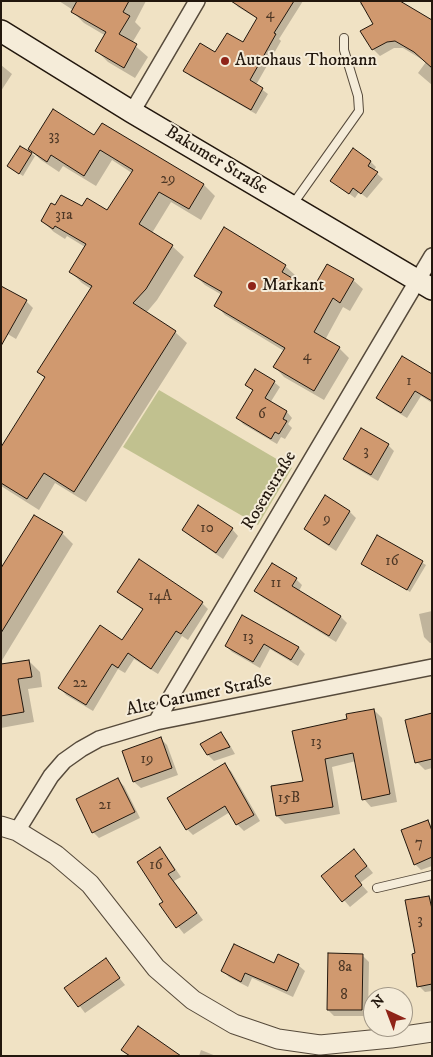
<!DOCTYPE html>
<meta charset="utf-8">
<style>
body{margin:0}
#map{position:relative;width:433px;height:1057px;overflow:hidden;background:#f0e2c4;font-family:"IM FELL DW Pica",serif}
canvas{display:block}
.frame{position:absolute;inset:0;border:2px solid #22170d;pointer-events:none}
.north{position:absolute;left:363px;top:987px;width:50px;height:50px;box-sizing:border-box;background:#f5ecd9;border:1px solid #a19787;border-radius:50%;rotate:317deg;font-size:14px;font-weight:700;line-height:20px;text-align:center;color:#22170d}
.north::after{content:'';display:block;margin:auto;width:18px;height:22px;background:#8f2418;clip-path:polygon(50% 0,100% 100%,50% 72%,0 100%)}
</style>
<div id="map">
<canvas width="433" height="1057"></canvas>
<div class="frame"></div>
<div class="north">N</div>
</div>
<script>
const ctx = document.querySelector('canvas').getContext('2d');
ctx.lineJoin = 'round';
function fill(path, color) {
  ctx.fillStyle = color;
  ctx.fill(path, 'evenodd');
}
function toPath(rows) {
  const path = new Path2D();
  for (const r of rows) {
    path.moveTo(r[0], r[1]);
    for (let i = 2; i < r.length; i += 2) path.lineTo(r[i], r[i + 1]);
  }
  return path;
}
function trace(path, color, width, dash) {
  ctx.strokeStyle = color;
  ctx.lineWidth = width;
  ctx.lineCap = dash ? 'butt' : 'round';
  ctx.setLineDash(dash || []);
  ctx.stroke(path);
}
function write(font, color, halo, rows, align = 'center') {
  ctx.font = font + ' "IM FELL DW Pica",serif';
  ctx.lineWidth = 4;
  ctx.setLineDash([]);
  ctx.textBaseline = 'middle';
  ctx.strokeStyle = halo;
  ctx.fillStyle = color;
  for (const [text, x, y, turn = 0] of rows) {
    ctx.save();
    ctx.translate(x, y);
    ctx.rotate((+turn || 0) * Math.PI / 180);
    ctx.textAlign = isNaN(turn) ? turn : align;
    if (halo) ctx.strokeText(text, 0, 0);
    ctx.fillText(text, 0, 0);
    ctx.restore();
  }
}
fill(toPath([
 [159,390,292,468,258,525,123,447]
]), '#c1c18f');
fill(toPath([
 [59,1,146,1,135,22,141,28,132,43,148,57,135,78,108,62,97,51,106,36,84,23,73,12,73,10],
 [233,1,303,1,279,39,281,41,256,85,268,94,256,114,190,76,185,70,216,53,243,44,258,19,238,7],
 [362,1,432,22,432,85,418,73,426,62,423,60,403,48,394,48,380,56,373,49,374,25,366,10,360,4],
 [1,65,12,74,1,91],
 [95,137,204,185,215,196,201,220,171,202,152,233,172,246,184,257,157,300,146,313,175,332,187,343,86,502,55,483,39,510,1,486,1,449,46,379,39,372,91,289,82,283,70,271,85,247,67,236,65,239,54,232,42,221,82,208,108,212,132,173,112,160,96,186,63,166,59,172,41,160,29,149],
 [21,147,35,156,23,176,12,169],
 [353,150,371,162,376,167,374,171,383,179,367,198,359,192,355,198,332,181],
 [285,266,295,275,292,280,313,292,353,280,363,289,350,311,343,307,325,340,339,348,349,358,324,400,284,377,275,367,284,351,225,315,216,305,222,295,205,285,196,276],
 [26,301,33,308,16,339,1,330],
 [432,376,432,403,421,396,407,418,384,404,378,398],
 [274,382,280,387,270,403,287,412,292,418,288,424,292,428,285,439,281,437,277,444,243,424,238,418,254,391,247,385],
 [388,445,394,451,378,481,351,465,345,459],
 [326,497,350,512,356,518,336,551,312,535,305,529],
 [34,516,62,533,73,544,1,662,1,571],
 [232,529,238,536,223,559,190,536,183,530],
 [378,536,426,565,410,592,362,563],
 [296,579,302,585,299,591,341,617,347,623,336,642,262,597,256,591],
 [118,592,202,603,208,609,188,640,182,636,158,674,134,659,125,673,118,669,93,711,66,695,60,688,123,642,143,610,125,598],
 [432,611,432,643,430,643,424,637,419,614],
 [243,616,299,648,305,654,298,666,270,649,260,668,232,652,226,646],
 [29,661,40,672,42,687,28,689,34,722,1,728,1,666],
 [374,710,382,718,397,802,371,807,364,799,356,761,332,767,340,814,285,824,277,816,272,787,305,782,348,720],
 [432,714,432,768,425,770,417,762],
 [221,734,227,740,235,754,214,761,208,755],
 [160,738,167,745,178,775,141,788,134,782,123,752],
 [224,765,231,771,260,821,244,831,237,824,230,812,193,835,187,829],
 [118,780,124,786,140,818,99,838,93,832],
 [427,821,432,826,432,866,421,870,415,864],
 [160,848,166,855,181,877,174,881,203,920,184,934,161,905,164,902],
 [360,857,373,873,360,883,368,892,350,907,323,876],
 [429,897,432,900,432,991,425,992,419,986,417,954],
 [362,955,369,962,368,1016,334,1016,328,1010],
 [105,960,125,985,85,1013,66,988],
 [275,965,298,965,305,971,293,997,252,978,248,987,229,977,223,971],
 [201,1050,216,1056,199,1056]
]), '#0003');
const building = toPath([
 [77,1,129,1,123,12,130,16,119,34,137,44,124,68,95,51,106,32,71,12,77,1],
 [231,1,294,1,274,33,276,34,250,80,263,88,251,110,183,71,200,43,215,52,227,33,243,42,257,18,231,1],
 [360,1,400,1,432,20,432,68,414,52,395,41,387,42,372,50,360,31,373,24,360,1],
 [53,109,94,135,102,123,204,184,189,209,159,192,139,224,173,245,146,289,133,303,176,331,74,492,44,473,27,499,1,483,1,447,45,377,37,372,92,286,69,272,86,244,55,226,53,229,41,221,51,203,55,205,61,195,82,206,87,198,107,210,133,170,100,150,84,176,51,155,47,162,28,149,53,109],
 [20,146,32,153,19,174,7,166,20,146],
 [353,148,371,161,368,166,378,172,361,194,353,188,349,194,330,181,353,148],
 [224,227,286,265,282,272,312,290,327,264,354,279,340,303,333,298,314,332,340,347,314,391,273,367,285,348,214,306,222,292,194,276,224,227],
 [1,286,27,300,1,346,1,286],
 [402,356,432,374,432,401,415,391,401,413,376,398,402,356],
 [255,369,275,381,265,398,287,411,283,419,287,421,279,434,275,432,271,439,236,418,253,390,245,385,255,369],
 [361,428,389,444,371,475,343,459,361,428],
 [325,495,350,511,329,545,304,529,325,495],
 [198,505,233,528,216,553,182,530,198,505],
 [34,515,63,532,1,633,1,568,34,515],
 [377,535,423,561,407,590,361,564,377,535],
 [139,559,203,602,181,634,176,631,151,669,128,653,118,668,112,664,86,705,58,688,100,625,122,640,143,609,117,592,139,559],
 [272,563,297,578,292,586,341,616,329,636,254,591,272,563],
 [242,615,299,647,291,660,264,644,253,662,225,646,242,615],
 [29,660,32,677,18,679,24,712,1,716,1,664,29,660],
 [374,709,390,794,362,800,353,753,325,759,333,807,276,816,271,786,303,781,292,731,347,719,346,714,374,709],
 [432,713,432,759,415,763,405,720,432,713],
 [221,732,230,747,207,755,200,744,221,732],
 [161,737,172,768,133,782,122,751,161,737],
 [225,763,254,815,236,825,225,806,186,830,167,798,225,763],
 [118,778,135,812,92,833,76,799,118,778],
 [428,820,432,831,432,857,414,865,401,830,428,820],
 [160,847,175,870,168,874,197,913,176,928,159,904,163,902,137,862,160,847],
 [354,849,367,866,355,876,362,885,342,902,321,876,354,849],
 [429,896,432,909,432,984,417,987,412,954,415,953,405,900,429,896],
 [234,944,274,963,278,954,299,964,287,991,245,973,241,982,221,971,234,944],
 [328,953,363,954,362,1010,327,1010,328,953],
 [106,958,120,978,78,1007,64,988,106,958],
 [138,1026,181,1056,130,1056,121,1050,138,1026]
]);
fill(building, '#d0996f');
trace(building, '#22170d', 1);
const service = toPath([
 [293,204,359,111,358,96,344,50,344,38],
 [377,888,432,875]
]);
const minor = toPath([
 [132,112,197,1],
 [156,722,432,256],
 [17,831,51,776,64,761,81,749,99,739,156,722,432,667]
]);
const tertiary = toPath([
 [1,826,17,831,56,855,90,884,156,968,193,1000,234,1024,278,1039,320,1045,391,1038,432,1032]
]);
const secondary = toPath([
 [1,31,132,112,432,289]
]);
trace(service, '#564a3b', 10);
trace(minor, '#564a3b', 18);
trace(tertiary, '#564a3b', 21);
trace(secondary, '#22170d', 24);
trace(service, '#f5ecd9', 8);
trace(minor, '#f5ecd9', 15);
trace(tertiary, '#f5ecd9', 19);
trace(secondary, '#f5ecd9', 21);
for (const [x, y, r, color] of [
 [225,61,5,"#8f2418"],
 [252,286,5,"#8f2418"]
]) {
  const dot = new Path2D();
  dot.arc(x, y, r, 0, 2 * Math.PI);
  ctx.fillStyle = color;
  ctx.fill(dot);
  trace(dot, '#f5ecd9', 2);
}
write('15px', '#4e3826', null, [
 ["4",270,15],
 ["33",54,137],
 ["29",168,180],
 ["31a",64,216],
 ["4",307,357],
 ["1",409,382],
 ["6",262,415],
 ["3",366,452],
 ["9",327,520],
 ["10",207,529],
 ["16",392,562],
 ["11",276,584],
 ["14A",160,597],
 ["13",248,638],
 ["22",80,684],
 ["13",316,743],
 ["19",147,760],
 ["15B",289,799],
 ["21",105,806],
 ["7",419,844],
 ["16",156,866],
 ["3",420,921],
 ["8a",345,968],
 ["8",344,996]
]);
write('18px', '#22170d', '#f5ecd9', [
 ["Autohaus Thomann",235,61],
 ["Markant",262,286]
], 'left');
write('18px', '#22170d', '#f5ecd9', [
 ["Bakumer Straße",216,161,31],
 ["Rosenstraße",270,491,-59],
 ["Alte Carumer Straße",199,696,-12]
]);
</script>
